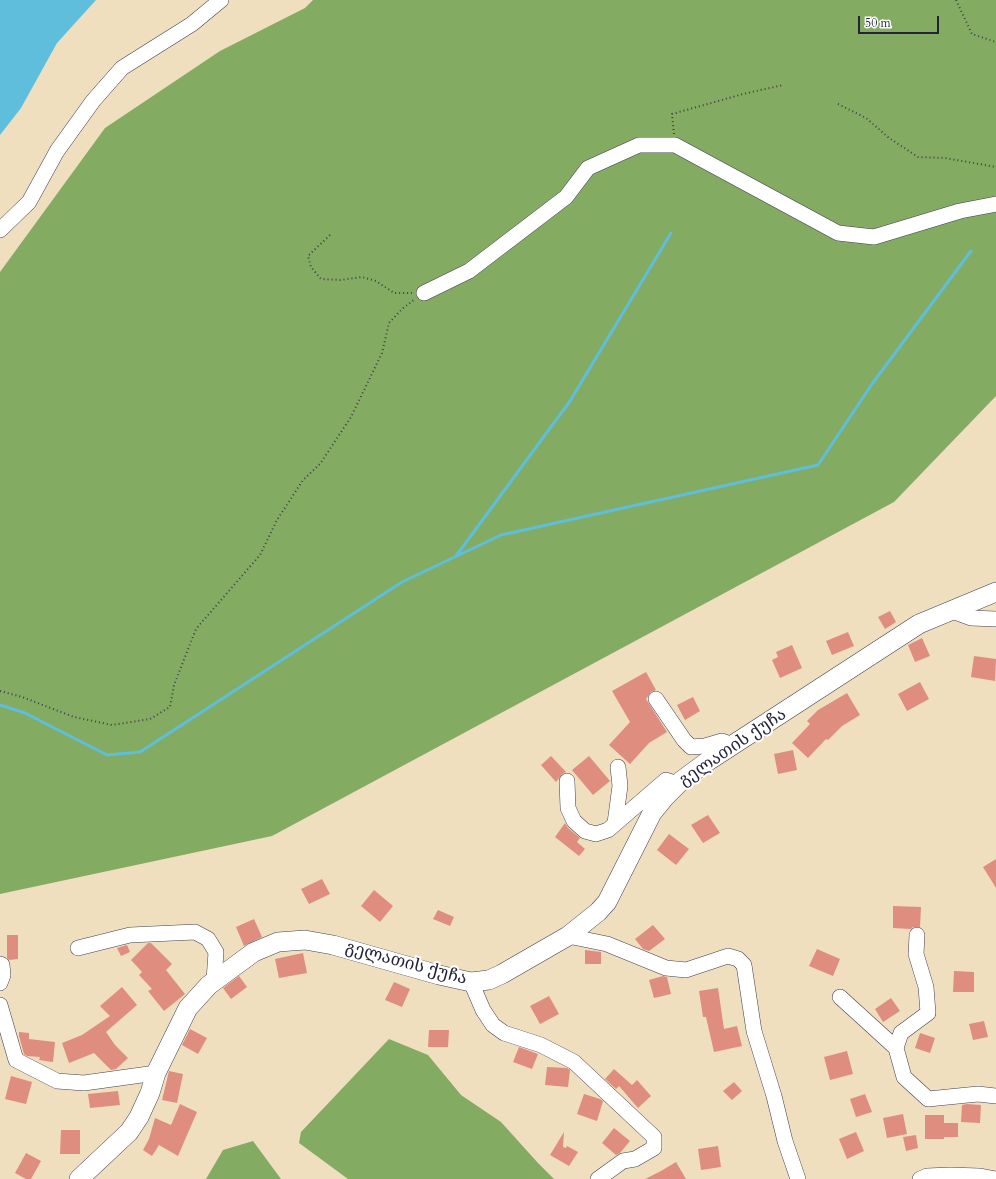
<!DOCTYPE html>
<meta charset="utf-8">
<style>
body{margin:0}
#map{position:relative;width:996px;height:1179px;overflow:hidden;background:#efdfbe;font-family:Cardo,serif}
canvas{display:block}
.scale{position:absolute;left:858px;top:16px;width:81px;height:18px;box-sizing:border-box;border:2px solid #22223b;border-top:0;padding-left:5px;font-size:12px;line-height:14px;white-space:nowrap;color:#22223b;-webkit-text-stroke:3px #fff;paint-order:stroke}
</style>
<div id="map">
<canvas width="996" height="1179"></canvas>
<div class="scale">50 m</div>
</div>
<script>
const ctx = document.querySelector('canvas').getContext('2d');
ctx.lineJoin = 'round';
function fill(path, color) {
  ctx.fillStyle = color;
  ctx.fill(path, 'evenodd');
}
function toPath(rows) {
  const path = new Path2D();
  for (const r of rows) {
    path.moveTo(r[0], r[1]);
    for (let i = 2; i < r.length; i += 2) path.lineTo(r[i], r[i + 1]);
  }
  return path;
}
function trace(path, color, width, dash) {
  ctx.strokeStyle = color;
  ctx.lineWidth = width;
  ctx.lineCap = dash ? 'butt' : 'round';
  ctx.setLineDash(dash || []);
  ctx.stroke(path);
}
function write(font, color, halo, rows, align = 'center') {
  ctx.font = font + ' Cardo,"Noto Serif Georgian",serif';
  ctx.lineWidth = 4;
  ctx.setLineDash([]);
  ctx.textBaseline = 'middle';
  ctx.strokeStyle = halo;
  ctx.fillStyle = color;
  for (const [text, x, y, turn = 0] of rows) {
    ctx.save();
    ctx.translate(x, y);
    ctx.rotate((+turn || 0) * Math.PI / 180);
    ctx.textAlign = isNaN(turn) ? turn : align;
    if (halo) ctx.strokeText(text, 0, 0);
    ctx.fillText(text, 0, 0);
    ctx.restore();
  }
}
fill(toPath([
 [313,0,996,0,996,396,894,502,272,836,0,894,0,272,105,128,220,51,305,8],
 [389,1039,428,1055,461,1095,501,1122,538,1163,554,1179,348,1179,299,1143,301,1132],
 [253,1141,281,1179,206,1179,223,1150]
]), '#84ab62');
fill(toPath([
 [0,0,96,0,57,43,21,108,0,135]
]), '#5ebedc');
trace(toPath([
 [456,556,570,401,671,233],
 [0,705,25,713,107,755,140,752,402,582,501,535,818,465,872,384,971,251]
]), '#5ebedc', 3);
fill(toPath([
 [890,611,896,622,885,629,878,617],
 [848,632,854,646,832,655,826,641],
 [922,638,930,656,915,662,908,645],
 [792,645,802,668,780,678,772,660,778,657,776,652],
 [974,656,996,659,995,681,971,677],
 [646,672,656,690,651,692,646,699,667,732,649,743,630,764,609,745,630,722,612,691],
 [920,682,929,699,907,711,898,694],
 [847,693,860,715,842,726,828,740,826,739,808,758,792,743,810,724,807,721,818,710],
 [693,697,700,711,685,720,677,705],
 [793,750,797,770,778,774,774,754],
 [551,756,566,772,562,774,556,782,541,765],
 [589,756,610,781,593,795,572,770],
 [708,815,720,833,703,843,691,825],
 [565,823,568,828,580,838,577,842,585,849,579,856,555,837],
 [669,834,689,849,676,865,657,850],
 [996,859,996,888,983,867],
 [322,879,330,894,309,904,301,889],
 [374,890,393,906,380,922,361,906],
 [893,906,921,907,920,927,913,927,911,929,893,928],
 [438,910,454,917,450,926,433,919],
 [254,919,262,937,244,946,236,927],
 [653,925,665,939,649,951,643,949,635,939],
 [7,935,18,935,18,959,9,960,7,958],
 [148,943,151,943,172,964,166,970,185,994,164,1011,148,991,152,989,139,975,142,972,131,960],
 [127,945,130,952,121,956,117,948],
 [817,949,840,959,833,976,809,966],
 [585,950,601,952,601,964,585,964],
 [303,953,307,973,279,978,275,959],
 [954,971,974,972,974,992,953,992],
 [239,976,247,987,231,999,223,988],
 [663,976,667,977,671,994,654,998,649,980],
 [394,982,410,989,402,1007,385,1000],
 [122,987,137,1005,106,1032,115,1045,128,1058,116,1069,111,1070,94,1053,69,1063,62,1043,82,1035,110,1016,100,1006],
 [718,988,724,1029,737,1026,742,1046,714,1052,706,1017,703,1017,699,991],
 [549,996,559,1014,540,1024,530,1006],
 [891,998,900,1011,883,1022,875,1009],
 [984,1021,988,1037,973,1040,969,1024],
 [190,1029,207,1038,198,1054,182,1045],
 [429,1030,449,1030,448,1047,428,1047],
 [19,1032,29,1033,29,1039,55,1042,53,1062,39,1060,40,1057,27,1056,24,1054,19,1036],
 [920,1033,935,1038,930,1053,915,1048],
 [519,1047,538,1054,532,1069,513,1062],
 [847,1051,853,1074,830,1080,824,1057],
 [547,1067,567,1068,570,1070,568,1087,545,1085],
 [614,1069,632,1085,637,1080,651,1096,638,1108,619,1086,616,1089,605,1079],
 [169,1071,183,1074,177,1103,162,1100],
 [11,1076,32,1082,26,1104,5,1099],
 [734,1082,742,1091,732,1100,723,1091],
 [118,1091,120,1105,90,1108,88,1094],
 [584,1094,600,1099,603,1101,597,1121,577,1114],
 [865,1094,872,1112,856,1117,850,1099],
 [180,1104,197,1112,178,1156,159,1145,152,1156,143,1150,149,1139,155,1118,171,1125],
 [967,1104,981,1105,980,1123,961,1122,962,1105],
 [903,1114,907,1134,887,1138,883,1118],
 [925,1115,944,1115,944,1123,958,1123,958,1137,944,1137,944,1139,925,1139],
 [614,1128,630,1141,620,1153,616,1155,602,1143],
 [61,1130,80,1130,80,1154,60,1154],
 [564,1132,563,1147,566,1148,567,1146,578,1152,569,1166,550,1155],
 [856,1132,864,1151,847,1159,839,1139],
 [916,1135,918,1148,906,1151,903,1137],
 [718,1146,721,1167,701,1170,698,1149],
 [26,1153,41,1161,31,1179,26,1179,15,1173],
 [676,1162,686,1179,645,1179,661,1171]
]), '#df8d7f');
const minor = toPath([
 [0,230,29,202,57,151,93,101,122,68,192,24,221,0],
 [424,293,469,271,566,197,588,168,639,145,675,145,838,233,874,237,960,211,996,204],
 [952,611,971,618,996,619],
 [656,699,684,740,691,747,705,746,722,741,733,745],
 [567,781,568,808,574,821,585,831,596,834,608,830,666,780,678,784],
 [615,823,620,786,618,767],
 [917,935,916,954,926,987,928,1013,901,1033,896,1048,904,1077,928,1099,978,1094,996,1096],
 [568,936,607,944,666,968,686,970,728,956,738,959,744,965,754,1031,774,1096,785,1141,798,1179],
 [78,948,130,935,195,932,208,939,216,952,214,980],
 [0,964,2,965,3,975,0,983],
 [471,982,483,1010,493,1025,504,1033,541,1045,574,1062,654,1137,654,1148,635,1159,623,1161,598,1179],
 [840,997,896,1048],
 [0,1005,16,1060,57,1081,84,1083,156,1073],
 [920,1179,927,1176,950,1175,979,1176,996,1179]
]);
const major = toPath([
 [79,1179,129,1132,139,1117,150,1093,156,1073,188,1008,209,985,254,952,278,942,305,940,333,945,439,975,471,982,489,980,502,974,568,936,598,912,607,902,652,813,665,797,681,781,708,761,919,624,996,592]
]);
trace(minor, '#413e4f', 16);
trace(major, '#413e4f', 20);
trace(toPath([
 [956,0,972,34,996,42],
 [838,104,866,118,889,138,918,157,945,158,996,167],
 [674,134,672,114,743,94,783,85],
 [330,235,308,256,311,267,321,279,340,280,362,277,376,281,394,293,412,293],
 [0,691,22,697,74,717,112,725,150,719,170,707,174,685,196,629,260,555,277,520,303,480,320,464,351,417,382,353,389,323,402,309,415,299]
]), '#413e4f', 2, [1, 3]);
trace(minor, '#fff', 15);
trace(major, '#fff', 19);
write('17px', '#22223b', '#fff', [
 ["გელათის ქუჩა",733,748,-34],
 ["გელათის ქუჩა",406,964,15]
]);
</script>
